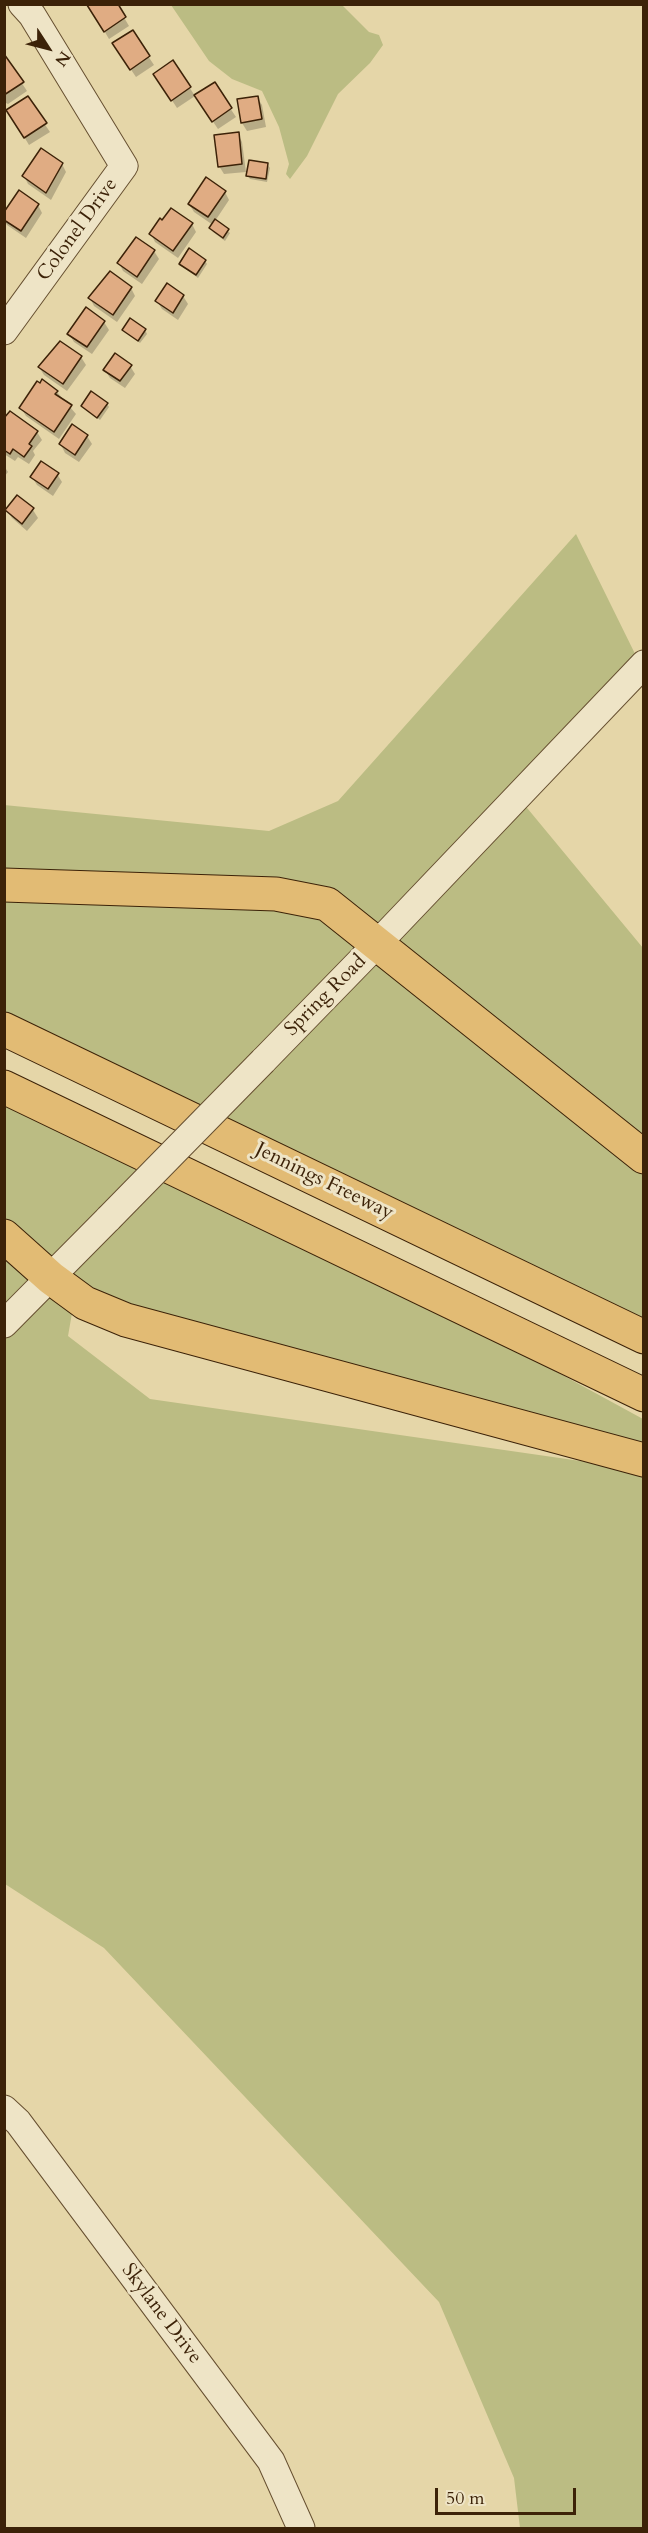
<!DOCTYPE html>
<style>
body{margin:0}
#map{position:relative;width:648px;height:2533px;overflow:hidden;background:#e5d6a8;font-family:Cardo,serif}
canvas{display:block}
.frame{position:absolute;inset:0;border:6px solid #3c2208;pointer-events:none}
.north{position:absolute;left:18px;top:18px;width:60px;height:60px;-webkit-text-stroke:4px #eee4c6;paint-order:stroke;rotate:126deg;font-size:16px;font-weight:700;line-height:24px;text-align:center;color:#3c2208}
.north::after{content:'';display:block;margin:auto;width:21px;height:27px;background:#3c2208;clip-path:polygon(50% 0,100% 100%,50% 72%,0 100%)}
.scale{position:absolute;left:435px;top:2488px;width:141px;height:27px;box-sizing:border-box;border:3px solid #3c2208;border-top:0;padding-left:8px;font-size:18px;line-height:21px;white-space:nowrap;color:#3c2208;-webkit-text-stroke:4px #eee4c6;paint-order:stroke}
</style>
<div id="map">
<canvas width="648" height="2533"></canvas>
<div class="frame"></div>
<div class="north">N</div>
<div class="scale">50 m</div>
</div>
<script>
const ctx = document.querySelector('canvas').getContext('2d');
ctx.lineJoin = 'round';
function paint(path, color) {
  ctx.fillStyle = color;
  ctx.fill(path, 'evenodd');
}
function toPath(rows) {
  const path = new Path2D();
  for (const r of rows) {
    path.moveTo(r[0], r[1]);
    for (let i = 2; i < r.length; i += 2) path.lineTo(r[i], r[i + 1]);
  }
  return path;
}
function trace(path, color, width, dash) {
  ctx.strokeStyle = color;
  ctx.lineWidth = width;
  ctx.lineCap = dash ? 'butt' : 'round';
  ctx.setLineDash(dash || []);
  ctx.stroke(path);
}
function write(font, color, halo, rows, align = 'center') {
  ctx.font = font + ' Cardo,serif';
  ctx.lineWidth = 6;
  ctx.setLineDash([]);
  ctx.textBaseline = 'middle';
  ctx.strokeStyle = halo;
  ctx.fillStyle = color;
  for (const [text, x, y, turn = 0] of rows) {
    ctx.save();
    ctx.translate(x, y);
    ctx.rotate((+turn || 0) * Math.PI / 180);
    ctx.textAlign = isNaN(turn) ? turn : align;
    if (halo) ctx.strokeText(text, 0, 0);
    ctx.fillText(text, 0, 0);
    ctx.restore();
  }
}
const green = toPath([
 [171,5,342,5,369,32,379,35,383,45,370,63,338,94,307,156,290,179,286,174,289,164,279,127,262,91,232,79,209,61],
 [576,534,641,666,518,797,643,948,643,1337,5,1029,4,805,269,831,338,801],
 [4,1087,243,1201,643,1419,643,1449,75,1296,68,1336,150,1399,643,1470,643,2528,520,2528,514,2478,439,2302,104,1948,5,1884]
]);
const shadow = toPath([
 [116,4,129,26,109,39,89,5],
 [132,32,154,65,136,77,119,52],
 [4,56,27,91,8,104,4,102],
 [173,62,195,96,177,108,160,82],
 [214,84,236,117,218,129,201,104],
 [257,97,262,105,266,127,247,131,242,123],
 [27,98,50,132,29,145,8,110],
 [238,134,242,142,246,172,224,174,219,166],
 [62,164,66,172,51,200,28,184,24,176],
 [267,164,270,168,267,182,250,179,248,176],
 [225,192,229,200,215,221,230,233,225,241,213,232,211,228,213,225,194,212,189,204],
 [38,205,42,213,26,238,7,225,4,220,4,215],
 [192,224,196,232,178,258,155,242,151,234],
 [136,239,154,251,159,259,142,284,123,271,119,263],
 [205,261,207,264,198,278,180,264],
 [167,285,183,296,188,304,178,320,162,309,157,301],
 [131,288,135,296,117,322,94,306,90,298],
 [104,322,109,330,92,354,74,342,69,334],
 [124,330,145,330,147,334,140,343],
 [49,353,81,357,86,365,67,391,44,375,39,367],
 [130,366,135,374,125,388,110,378,105,370],
 [57,392,76,414,59,439,26,416,21,408],
 [107,404,109,407,100,420,83,406],
 [4,421,37,432,42,440,33,451,35,455,29,464,18,457,15,461,4,454],
 [87,436,92,444,79,462,65,453,61,445],
 [4,466,8,472,4,477],
 [57,474,62,482,53,496,37,485,32,477],
 [17,497,33,510,38,518,27,531,12,518,7,510]
]);
const building = toPath([
 [118,4,126,17,104,32,87,5,118,4],
 [133,30,150,56,130,70,112,43,133,30],
 [4,54,24,82,4,95,4,54],
 [173,60,191,87,171,101,153,74,173,60],
 [215,82,232,108,212,122,194,95,215,82],
 [28,96,47,123,24,138,6,110,28,96],
 [258,96,262,119,241,123,237,99,258,96],
 [239,132,242,164,218,167,214,135,239,132],
 [41,148,63,163,46,193,22,176,41,148],
 [249,160,268,163,266,179,246,176,249,160],
 [206,177,226,191,208,217,188,204,206,177],
 [19,190,39,204,21,231,4,220,4,212,19,190],
 [171,208,193,223,173,251,149,234,160,218,162,220,171,208],
 [215,219,229,229,223,238,209,228,215,219],
 [136,237,155,250,137,277,117,263,136,237],
 [189,248,206,260,196,275,179,264,189,248],
 [110,271,132,287,113,315,88,298,110,271],
 [167,283,184,295,173,313,155,301,167,283],
 [86,307,105,321,87,347,67,334,86,307],
 [130,318,146,329,138,341,122,330,130,318],
 [60,341,82,356,63,384,38,367,60,341],
 [115,353,132,365,120,381,103,370,115,353],
 [42,379,58,391,55,394,72,405,54,432,19,408,37,381,40,383,42,379],
 [91,391,108,403,97,418,81,406,91,391],
 [10,411,38,431,29,444,32,446,24,457,13,449,10,454,4,450,4,418,10,411],
 [72,424,88,435,75,455,59,444,72,424],
 [41,461,59,473,48,489,30,477,41,461],
 [17,495,34,508,22,524,5,510,17,495]
]);
const minor = toPath([
 [4,331,124,166,32,15,22,4],
 [263,1061,377,944,644,664],
 [4,1324,109,1218],
 [4,2109,18,2122,271,2461,301,2528]
]);
const highway = toPath([
 [4,885,276,894,327,904,644,1157],
 [4,1029,644,1337],
 [4,1087,644,1395],
 [4,1236,51,1278,85,1303,126,1320,644,1460]
]);
const minorBridge = toPath([
 [109,1218,263,1061]
]);
const streetNames = [
 ["Colonel Drive",78,230,-54],
 ["Spring Road",326,996,-45],
 ["Jennings Freeway",324,1182,26],
 ["Skylane Drive",161,2314,53]
];
paint(green, '#bbbc83');
paint(shadow, '#0003');
paint(building, '#e0ac83');
trace(building, '#3c2208', 1.5);
trace(minor, '#664f30', 29);
trace(highway, '#3c2208', 35);
trace(minor, '#eee4c6', 27);
trace(highway, '#e2bb74', 33);
trace(minorBridge, '#664f30', 29, []);
trace(minorBridge, '#eee4c6', 27);
write('20px', '#3c2208', '#eee4c6', streetNames);
</script>
